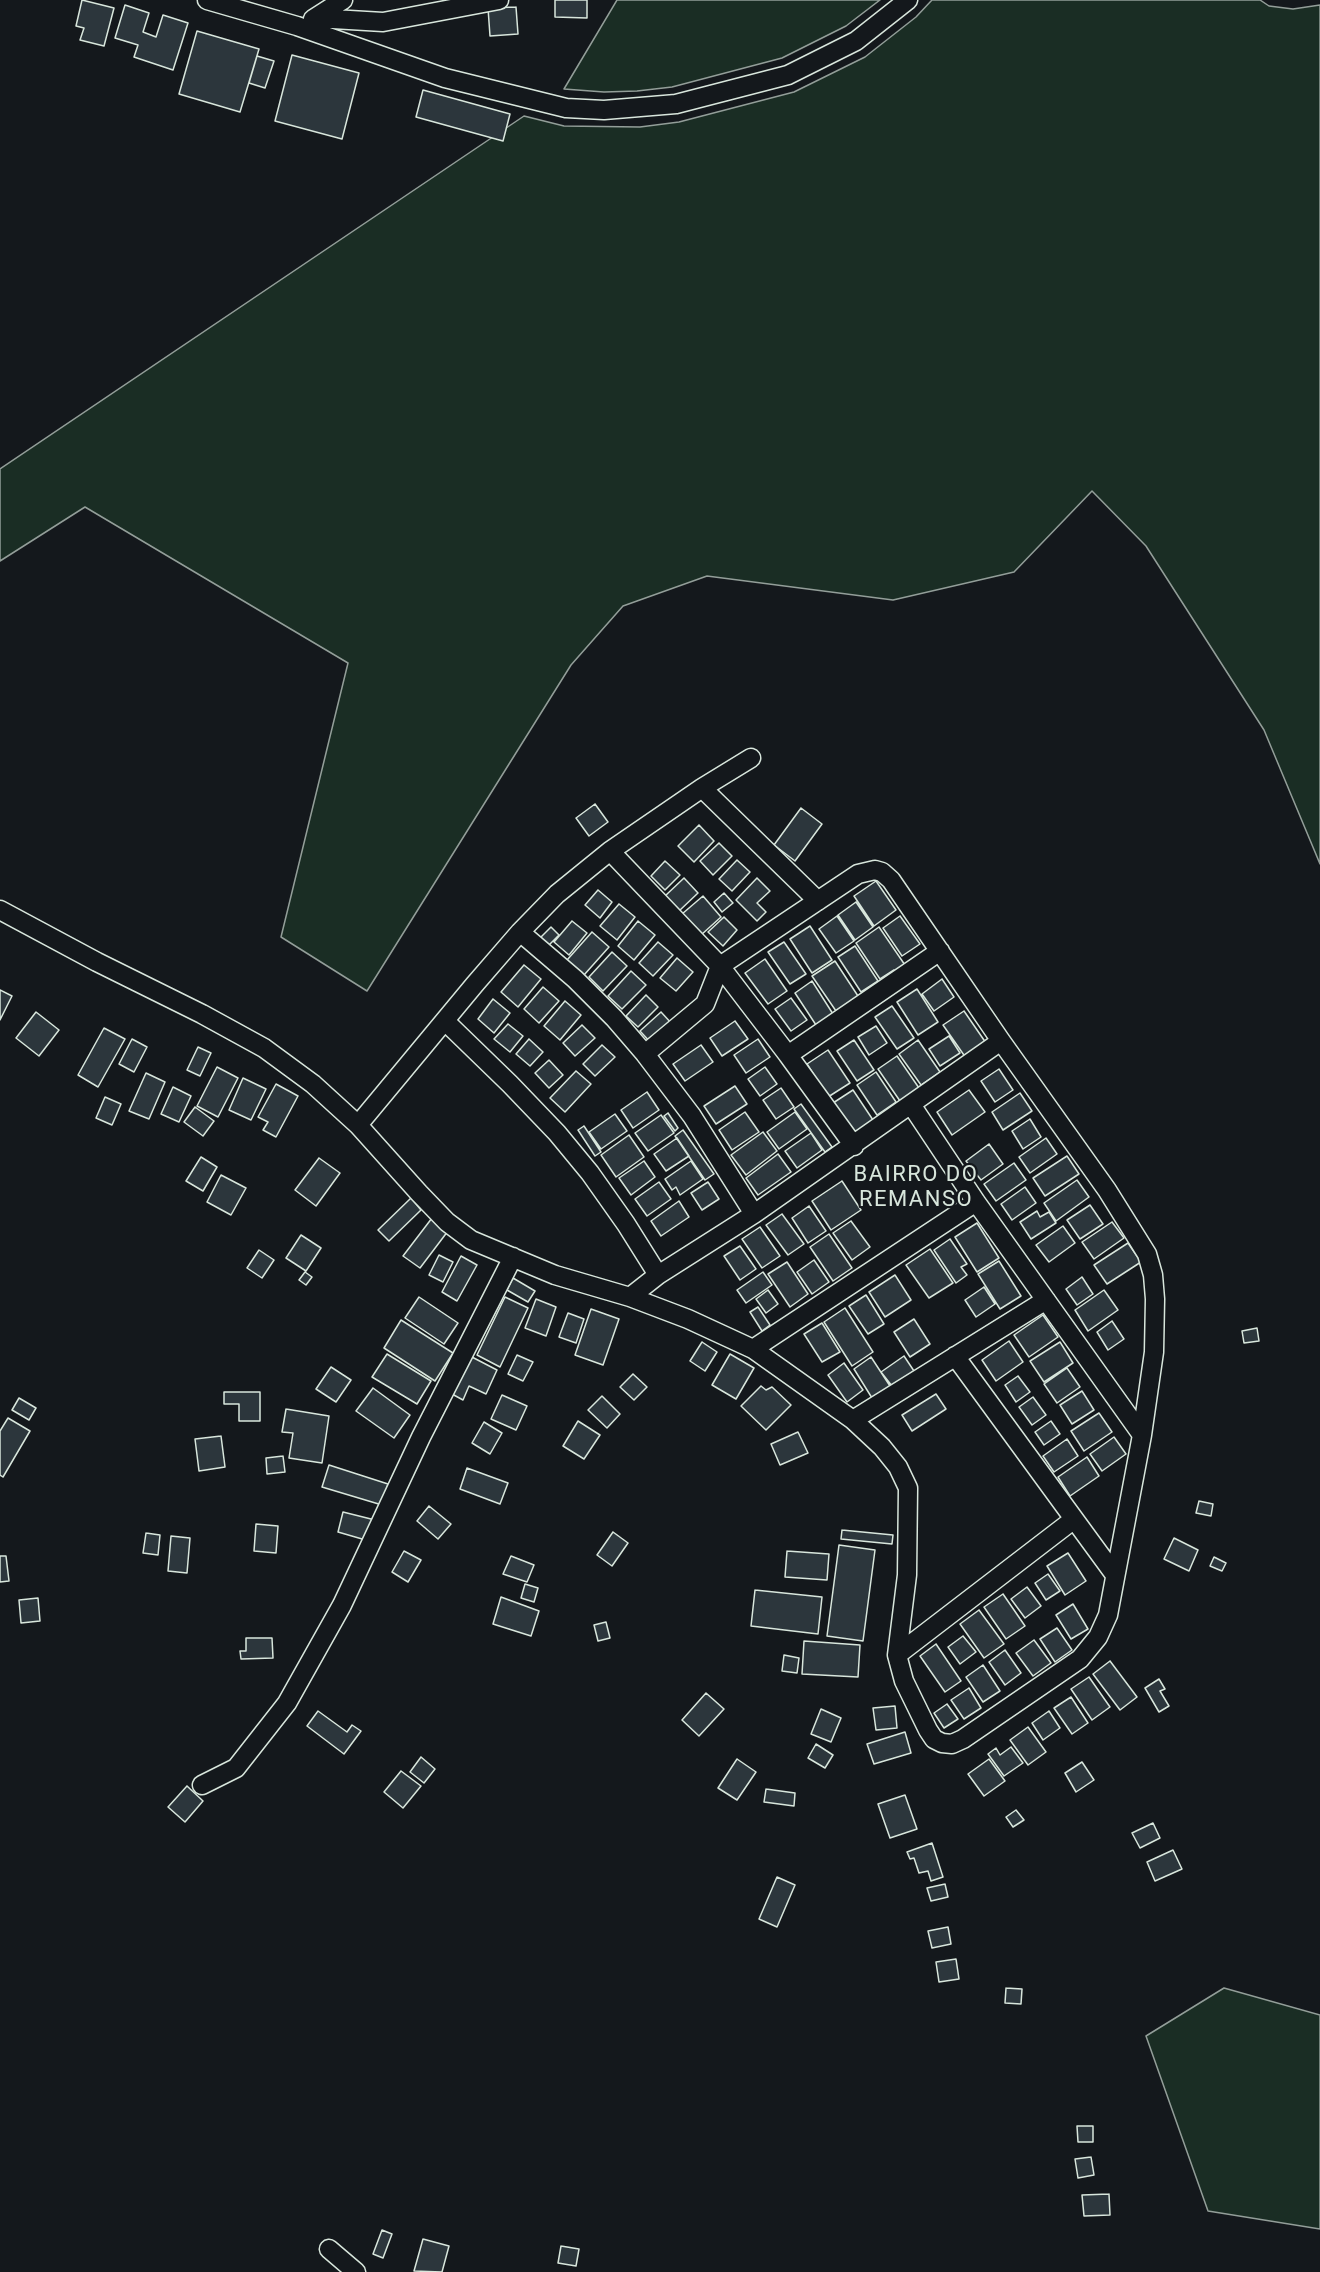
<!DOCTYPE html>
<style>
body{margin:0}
canvas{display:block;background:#14181c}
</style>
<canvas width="1320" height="2272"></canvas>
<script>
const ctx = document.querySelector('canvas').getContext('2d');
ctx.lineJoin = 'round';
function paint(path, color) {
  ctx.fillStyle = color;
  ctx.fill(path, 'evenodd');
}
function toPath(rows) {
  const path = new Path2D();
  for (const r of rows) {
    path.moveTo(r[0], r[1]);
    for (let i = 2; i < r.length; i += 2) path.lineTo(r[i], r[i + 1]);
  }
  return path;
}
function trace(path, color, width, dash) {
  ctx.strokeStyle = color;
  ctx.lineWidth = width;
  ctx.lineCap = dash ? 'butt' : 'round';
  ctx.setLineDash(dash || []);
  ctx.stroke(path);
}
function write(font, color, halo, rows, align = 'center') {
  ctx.font = font + ' Roboto,sans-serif';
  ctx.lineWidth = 4.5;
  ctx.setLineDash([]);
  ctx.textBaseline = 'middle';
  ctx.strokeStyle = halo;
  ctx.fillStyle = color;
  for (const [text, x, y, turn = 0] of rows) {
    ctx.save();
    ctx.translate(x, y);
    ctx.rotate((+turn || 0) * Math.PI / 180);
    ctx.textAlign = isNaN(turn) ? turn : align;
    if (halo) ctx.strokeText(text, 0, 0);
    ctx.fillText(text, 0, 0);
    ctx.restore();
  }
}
const green = toPath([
 [617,0,880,0,846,26,782,58,672,87,637,91,604,92,564,89,617,0],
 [932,0,1260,0,1269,6,1293,9,1320,5,1320,864,1264,730,1146,546,1092,491,1014,572,893,600,707,576,623,606,571,665,367,991,281,937,348,663,85,507,0,561,0,469,524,116,564,126,640,127,679,122,794,92,865,57,916,17,932,0],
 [1224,1988,1320,2015,1320,2229,1208,2211,1146,2036,1224,1988]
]);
const building = toPath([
 [82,0,114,8,104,46,80,40,84,28,76,26,82,0],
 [555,0,587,0,587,18,555,17,555,0],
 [125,5,149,13,143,32,156,37,163,15,188,23,173,70,134,57,138,45,115,38,125,5],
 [516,7,518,34,490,36,488,8,516,7],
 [197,31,259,49,240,112,179,94,197,31],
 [292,55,359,73,342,139,275,121,292,55],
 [257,56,274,61,265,88,249,83,257,56],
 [423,90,510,114,503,141,416,117,423,90],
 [595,804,608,822,589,836,576,818,595,804],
 [801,808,822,824,795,861,774,845,801,808],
 [699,825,714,841,694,862,678,846,699,825],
 [719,843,732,856,713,875,700,861,719,843],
 [737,860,750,872,732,891,719,879,737,860],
 [665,861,680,875,665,890,651,876,665,861],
 [684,878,698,893,679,911,665,896,684,878],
 [757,878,770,891,757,903,766,912,757,921,736,900,757,878],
 [876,881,896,910,874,926,854,896,876,881],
 [598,890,612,902,600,918,585,905,598,890],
 [724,893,733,903,722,912,714,902,724,893],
 [703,896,721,917,701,935,682,914,703,896],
 [856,902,873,927,855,940,838,915,856,902],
 [619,904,635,917,617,940,600,926,619,904],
 [837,916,854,941,836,953,819,929,837,916],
 [900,916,920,944,902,956,883,928,900,916],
 [724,917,737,930,723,946,708,932,724,917],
 [572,921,587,933,569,955,554,942,572,921],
 [638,921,655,935,634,960,618,946,638,921],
 [810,926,832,960,812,973,790,939,810,926],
 [551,927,559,935,548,946,540,938,551,927],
 [879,927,907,968,897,975,894,970,880,979,856,943,879,927],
 [592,932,609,947,584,975,567,960,592,932],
 [658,942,673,955,653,976,639,963,658,942],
 [784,942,806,974,790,984,768,952,784,942],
 [855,946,878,981,861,992,838,957,855,946],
 [612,952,627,966,603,991,589,977,612,952],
 [677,958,693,972,676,991,660,978,677,958],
 [765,959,787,991,768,1004,745,973,765,959],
 [835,961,858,996,836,1011,812,976,835,961],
 [524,965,541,979,518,1007,501,992,524,965],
 [631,971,646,985,622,1009,608,996,631,971],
 [942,979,954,997,934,1011,922,994,942,979],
 [812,981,833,1014,816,1025,795,993,812,981],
 [543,987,559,1001,539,1023,524,1009,543,987],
 [917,989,938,1022,918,1035,897,1002,917,989],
 [0,990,12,996,0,1020,0,990],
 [646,995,658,1007,638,1027,626,1016,646,995],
 [791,998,807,1020,791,1031,775,1009,791,998],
 [493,999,510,1013,494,1033,478,1019,493,999],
 [565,1001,581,1015,560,1040,544,1026,565,1001],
 [892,1006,914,1038,897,1049,875,1017,892,1006],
 [964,1011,986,1043,966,1058,943,1025,964,1011],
 [36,1012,59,1030,39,1056,16,1038,36,1012],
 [661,1012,673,1025,652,1044,640,1031,661,1012],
 [735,1021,748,1039,722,1056,710,1038,735,1021],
 [508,1024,523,1036,510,1052,494,1039,508,1024],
 [582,1025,595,1038,575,1056,563,1043,582,1025],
 [876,1026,887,1043,869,1055,858,1037,876,1026],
 [104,1028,125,1039,98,1087,78,1075,104,1028],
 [949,1036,960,1053,940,1066,929,1049,949,1036],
 [132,1039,147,1047,134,1072,119,1064,132,1039],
 [529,1039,543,1052,530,1066,516,1054,529,1039],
 [758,1039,770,1057,746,1073,734,1055,758,1039],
 [854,1040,874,1070,857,1081,837,1051,854,1040],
 [918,1040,940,1072,921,1085,899,1054,918,1040],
 [602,1045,615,1057,595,1076,583,1064,602,1045],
 [701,1045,713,1062,685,1081,673,1064,701,1045],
 [198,1047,211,1053,200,1076,187,1070,198,1047],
 [828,1050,850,1083,828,1097,807,1064,828,1050],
 [897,1056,919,1088,900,1101,878,1069,897,1056],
 [549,1060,563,1075,549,1088,535,1073,549,1060],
 [217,1067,238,1078,218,1117,197,1106,217,1067],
 [765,1067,777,1084,760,1096,748,1079,765,1067],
 [999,1069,1013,1090,995,1102,981,1081,999,1069],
 [576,1071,591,1084,565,1112,550,1098,576,1071],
 [876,1072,896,1102,877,1115,857,1085,876,1072],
 [146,1073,165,1082,149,1119,129,1111,146,1073],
 [243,1078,266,1089,251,1120,229,1110,243,1078],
 [276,1084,298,1096,276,1137,263,1130,268,1122,258,1117,276,1084],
 [735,1086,747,1104,716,1124,704,1106,735,1086],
 [173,1087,191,1096,179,1122,161,1114,173,1087],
 [781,1088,794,1107,776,1119,763,1100,781,1088],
 [853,1090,873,1120,854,1133,833,1103,853,1090],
 [969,1090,985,1112,952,1135,937,1112,969,1090],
 [647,1092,659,1110,633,1128,621,1110,647,1092],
 [1020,1093,1032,1111,1003,1130,992,1112,1020,1093],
 [105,1097,121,1104,112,1125,96,1118,105,1097],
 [801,1104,832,1147,825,1152,794,1109,801,1104],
 [195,1107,214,1121,203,1136,184,1122,195,1107],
 [745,1112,759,1132,732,1150,719,1130,745,1112],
 [795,1112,807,1129,779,1149,767,1132,795,1112],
 [668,1113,678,1128,675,1131,664,1116,668,1113],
 [615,1114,627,1131,601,1149,589,1132,615,1114],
 [661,1115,674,1133,648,1151,635,1133,661,1115],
 [1030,1119,1041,1137,1023,1149,1012,1131,1030,1119],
 [584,1126,601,1152,595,1156,578,1130,584,1126],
 [683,1130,714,1174,705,1180,675,1136,683,1130],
 [763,1132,777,1151,746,1175,731,1155,763,1132],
 [811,1133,822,1150,797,1168,785,1151,811,1133],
 [629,1135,644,1157,616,1177,601,1155,629,1135],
 [677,1138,689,1156,666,1171,654,1154,677,1138],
 [1046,1138,1057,1154,1030,1173,1019,1157,1046,1138],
 [989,1144,1003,1164,981,1180,966,1161,989,1144],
 [778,1154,791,1172,758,1195,746,1178,778,1154],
 [1067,1156,1079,1174,1045,1196,1033,1178,1067,1156],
 [201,1157,217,1167,203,1191,186,1181,201,1157],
 [319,1158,340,1173,316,1206,295,1190,319,1158],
 [644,1161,655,1177,631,1195,619,1178,644,1161],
 [691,1161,703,1179,680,1195,676,1187,672,1190,665,1179,691,1161],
 [1014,1163,1026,1180,996,1201,984,1184,1014,1163],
 [221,1175,246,1188,231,1215,207,1202,221,1175],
 [1077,1180,1089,1197,1056,1221,1044,1203,1077,1180],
 [842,1181,861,1210,831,1230,812,1201,842,1181],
 [659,1182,671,1199,647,1216,635,1199,659,1182],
 [708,1182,719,1199,702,1210,691,1193,708,1182],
 [1025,1187,1036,1203,1012,1220,1001,1204,1025,1187],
 [411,1198,421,1210,389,1241,378,1230,411,1198],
 [679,1201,689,1217,661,1236,651,1221,679,1201],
 [1090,1205,1103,1224,1080,1239,1067,1220,1090,1205],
 [809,1206,826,1231,808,1243,792,1218,809,1206],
 [1037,1211,1040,1217,1049,1212,1056,1223,1031,1239,1020,1222,1037,1211],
 [782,1214,804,1244,788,1255,766,1225,782,1214],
 [432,1218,448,1231,420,1268,403,1256,432,1218],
 [851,1221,870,1247,852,1260,833,1233,851,1221],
 [1112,1222,1124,1238,1094,1259,1082,1242,1112,1222],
 [977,1223,999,1258,977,1272,955,1237,977,1223],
 [1063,1226,1075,1243,1049,1262,1036,1245,1063,1226],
 [760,1227,780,1256,762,1268,742,1239,760,1227],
 [829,1234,852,1268,833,1281,810,1247,829,1234],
 [301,1235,321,1248,306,1271,286,1258,301,1235],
 [950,1239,967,1264,961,1267,967,1275,956,1283,934,1250,950,1239],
 [1128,1243,1141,1262,1107,1284,1094,1265,1128,1243],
 [740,1246,756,1269,740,1280,724,1256,740,1246],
 [930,1249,953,1283,929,1298,906,1265,930,1249],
 [259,1250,274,1260,262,1278,247,1268,259,1250],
 [439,1255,453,1262,443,1282,429,1275,439,1255],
 [461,1256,477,1265,457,1301,442,1292,461,1256],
 [814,1260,829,1282,812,1294,797,1272,814,1260],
 [999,1261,1021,1296,1000,1309,978,1274,999,1261],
 [787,1262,808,1294,790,1307,768,1274,787,1262],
 [305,1272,312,1277,306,1285,299,1280,305,1272],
 [763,1272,772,1285,746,1303,737,1290,763,1272],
 [895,1275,911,1300,885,1317,869,1292,895,1275],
 [1082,1277,1093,1294,1077,1305,1066,1289,1082,1277],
 [513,1278,535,1291,528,1302,507,1290,513,1278],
 [984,1287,995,1304,976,1317,965,1300,984,1287],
 [768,1290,778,1304,766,1313,756,1299,768,1290],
 [1104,1290,1118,1310,1088,1331,1075,1310,1104,1290],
 [866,1295,884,1324,868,1334,849,1306,866,1295],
 [419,1297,458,1323,444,1344,405,1318,419,1297],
 [505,1297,528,1308,500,1367,477,1355,505,1297],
 [536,1299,556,1307,546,1336,525,1328,536,1299],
 [758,1307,770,1325,762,1331,750,1312,758,1307],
 [845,1308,873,1352,852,1366,824,1322,845,1308],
 [591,1309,619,1319,603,1365,575,1355,591,1309],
 [568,1313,584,1319,576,1343,559,1337,568,1313],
 [1043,1315,1058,1337,1029,1357,1014,1335,1043,1315],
 [914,1319,930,1344,910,1357,894,1332,914,1319],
 [401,1320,453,1353,435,1381,384,1348,401,1320],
 [1112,1321,1124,1339,1108,1350,1097,1332,1112,1321],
 [822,1323,840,1352,822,1362,804,1334,822,1323],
 [1257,1328,1259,1341,1244,1343,1242,1331,1257,1328],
 [1009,1341,1023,1362,996,1381,982,1360,1009,1341],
 [702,1342,717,1352,705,1371,690,1361,702,1342],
 [1060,1342,1073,1363,1044,1382,1030,1361,1060,1342],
 [387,1354,431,1381,417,1404,372,1377,387,1354],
 [730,1354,754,1368,736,1399,712,1385,730,1354],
 [517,1355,533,1362,523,1381,508,1374,517,1355],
 [470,1356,497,1370,486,1394,469,1386,463,1400,452,1394,470,1356],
 [904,1356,914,1371,892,1386,881,1372,904,1356],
 [871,1357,890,1386,872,1398,854,1369,871,1357],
 [844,1363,863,1390,847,1402,828,1375,844,1363],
 [331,1367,351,1380,336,1402,316,1389,331,1367],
 [1067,1368,1080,1387,1057,1403,1044,1384,1067,1368],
 [633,1374,647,1387,634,1400,620,1387,633,1374],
 [1018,1376,1030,1392,1016,1402,1005,1385,1018,1376],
 [761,1386,766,1390,772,1387,791,1405,766,1430,741,1406,761,1386],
 [373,1388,410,1415,394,1438,356,1411,373,1388],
 [1082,1391,1094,1410,1072,1424,1060,1405,1082,1391],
 [224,1392,260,1392,260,1421,239,1421,239,1404,224,1404,224,1392],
 [936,1394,946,1409,912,1431,902,1415,936,1394],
 [502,1395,527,1406,516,1430,491,1419,502,1395],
 [602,1396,620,1414,607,1428,588,1410,602,1396],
 [1033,1397,1046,1415,1032,1425,1019,1407,1033,1397],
 [19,1398,36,1408,29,1420,12,1410,19,1398],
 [286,1409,329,1416,322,1463,289,1458,293,1433,282,1432,286,1409],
 [1099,1413,1112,1432,1084,1451,1071,1431,1099,1413],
 [8,1418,30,1431,3,1477,0,1475,0,1431,8,1418],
 [578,1421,600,1435,584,1459,563,1446,578,1421],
 [1051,1421,1060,1434,1044,1445,1035,1432,1051,1421],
 [484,1422,502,1433,490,1454,472,1443,484,1422],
 [798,1432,808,1453,780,1465,771,1444,798,1432],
 [221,1436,225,1467,199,1471,195,1439,221,1436],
 [1114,1437,1126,1454,1102,1471,1090,1454,1114,1437],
 [1067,1439,1078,1456,1054,1472,1043,1456,1067,1439],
 [283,1456,285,1472,267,1474,266,1458,283,1456],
 [1087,1457,1099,1476,1070,1496,1058,1477,1087,1457],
 [329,1465,388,1484,382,1505,322,1487,329,1465],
 [467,1468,508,1483,500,1504,460,1489,467,1468],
 [1199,1501,1213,1504,1211,1516,1196,1513,1199,1501],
 [429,1506,451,1524,438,1539,417,1521,429,1506],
 [343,1512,375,1520,369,1541,338,1532,343,1512],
 [256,1524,278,1526,276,1553,254,1551,256,1524],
 [842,1530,893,1535,892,1544,841,1539,842,1530],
 [613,1532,628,1543,612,1566,597,1555,613,1532],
 [146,1533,160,1535,158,1555,143,1553,146,1533],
 [171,1536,190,1538,187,1573,168,1571,171,1536],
 [1174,1538,1198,1550,1189,1571,1164,1559,1174,1538],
 [839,1545,875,1550,863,1641,827,1636,839,1545],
 [404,1551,421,1560,408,1582,392,1572,404,1551],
 [787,1551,829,1554,827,1580,785,1577,787,1551],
 [1068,1553,1086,1581,1065,1595,1047,1566,1068,1553],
 [0,1556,6,1556,9,1581,0,1582,0,1556],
 [511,1556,534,1565,527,1582,503,1574,511,1556],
 [1214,1557,1226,1563,1222,1571,1210,1566,1214,1557],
 [1048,1574,1060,1591,1046,1600,1035,1583,1048,1574],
 [525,1584,538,1588,534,1602,521,1598,525,1584],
 [1027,1587,1041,1606,1025,1618,1011,1599,1027,1587],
 [755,1590,822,1597,818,1634,751,1626,755,1590],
 [1003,1594,1025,1626,1006,1639,984,1607,1003,1594],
 [501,1597,539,1611,531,1636,493,1624,501,1597],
 [38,1598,40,1621,21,1623,19,1600,38,1598],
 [1073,1604,1088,1629,1071,1639,1056,1615,1073,1604],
 [979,1610,1004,1644,984,1658,960,1624,979,1610],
 [606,1622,610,1638,598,1641,594,1625,606,1622],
 [1057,1628,1072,1650,1055,1662,1040,1639,1057,1628],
 [963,1636,976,1652,960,1664,948,1647,963,1636],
 [246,1638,272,1638,273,1658,241,1659,240,1651,246,1651,246,1638],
 [1034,1640,1051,1663,1033,1676,1016,1653,1034,1640],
 [804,1641,860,1645,858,1677,802,1674,804,1641],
 [936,1644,961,1681,945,1692,920,1656,936,1644],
 [1005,1650,1021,1673,1005,1685,989,1662,1005,1650],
 [784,1655,799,1658,797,1673,782,1671,784,1655],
 [1110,1661,1137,1697,1120,1710,1093,1674,1110,1661],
 [983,1665,1000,1691,983,1702,966,1677,983,1665],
 [1089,1677,1110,1707,1092,1720,1071,1689,1089,1677],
 [1159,1679,1165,1689,1160,1691,1169,1706,1159,1712,1145,1688,1159,1679],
 [969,1688,981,1708,964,1719,951,1700,969,1688],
 [706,1693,724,1709,699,1736,682,1720,706,1693],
 [1071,1697,1088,1723,1072,1734,1054,1708,1071,1697],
 [947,1704,958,1719,944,1728,934,1713,947,1704],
 [895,1706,897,1728,876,1730,873,1708,895,1706],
 [821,1709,841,1718,831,1742,811,1734,821,1709],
 [318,1711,347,1732,352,1725,361,1731,344,1754,307,1726,318,1711],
 [1049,1711,1060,1728,1043,1740,1032,1723,1049,1711],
 [1028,1727,1046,1752,1028,1765,1010,1740,1028,1727],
 [905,1732,911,1753,874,1764,867,1744,905,1732],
 [816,1744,833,1755,825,1768,808,1758,816,1744],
 [1011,1747,1023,1763,1004,1776,988,1754,996,1748,1000,1755,1011,1747],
 [421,1757,435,1769,424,1783,410,1772,421,1757],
 [737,1759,756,1772,737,1800,718,1788,737,1759],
 [989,1759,1005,1781,984,1796,968,1774,989,1759],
 [1082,1762,1094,1780,1076,1792,1065,1773,1082,1762],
 [401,1771,421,1786,403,1808,384,1792,401,1771],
 [187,1786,203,1801,185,1822,168,1807,187,1786],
 [766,1789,795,1793,794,1806,764,1802,766,1789],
 [905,1795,917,1829,890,1838,878,1804,905,1795],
 [1016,1810,1024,1820,1013,1827,1006,1817,1016,1810],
 [1153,1823,1160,1838,1140,1848,1132,1833,1153,1823],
 [932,1843,943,1877,931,1881,928,1871,919,1873,914,1858,910,1859,907,1852,932,1843],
 [1173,1850,1182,1869,1155,1881,1147,1862,1173,1850],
 [777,1877,795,1885,777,1927,759,1919,777,1877],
 [945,1884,948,1897,931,1901,927,1888,945,1884],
 [948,1927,951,1944,932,1948,928,1931,948,1927],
 [956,1959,959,1979,939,1982,936,1962,956,1959],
 [1006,1988,1022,1989,1021,2004,1005,2003,1006,1988],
 [1077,2126,1093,2126,1093,2142,1078,2142,1077,2126],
 [1091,2157,1094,2175,1078,2178,1075,2159,1091,2157],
 [1109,2194,1110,2215,1084,2216,1082,2195,1109,2194],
 [382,2230,392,2234,383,2258,373,2254,382,2230],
 [423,2239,449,2246,442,2272,414,2271,423,2239],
 [561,2246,579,2249,576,2266,558,2263,561,2246]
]);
const street = toPath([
 [207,0,297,26,445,78,566,108,604,110,676,104,788,75,856,41,908,0],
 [316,18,383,22,499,0],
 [313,19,343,0],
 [702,788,818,901],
 [610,851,720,966,788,1055,854,1146],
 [0,910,97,962,202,1014,264,1048,313,1084,358,1125,419,1193,447,1222,471,1240,555,1275,630,1297,688,1319,753,1349,853,1420,882,1447,898,1467,908,1488,907,1575,897,1655,904,1681,928,1730,934,1739,942,1743,952,1744,963,1739,1080,1659,1098,1637,1108,1615,1142,1435,1154,1352,1155,1299,1153,1275,1147,1254,1107,1190,1001,1041,891,880,882,872,875,870,858,874,720,966,705,1004,645,1054],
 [520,932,575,979,614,1018,645,1054,692,1116,754,1214],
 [445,1021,510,1084,557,1133,590,1173,626,1224,658,1275],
 [788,1055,940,951],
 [912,1106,976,1202,1142,1435],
 [358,1125,475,984,520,932,557,894,610,851,702,788,751,758],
 [630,1297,658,1275,754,1214,1001,1041],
 [753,1349,976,1202],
 [955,1356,1115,1575],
 [853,1420,1046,1300],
 [897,1655,1073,1520],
 [202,1785,236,1768,287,1703,342,1605,421,1437,513,1257],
 [329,2249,356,2272]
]);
const neighbourhoodNames = [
 ["BAIRRO DO",916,1175],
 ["REMANSO",916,1200]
];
paint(green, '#1a2d24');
trace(green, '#939e99', 1.5);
paint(building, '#2c363c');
trace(building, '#d8e6dc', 1.5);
trace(street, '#d8e6dc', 21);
trace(street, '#14181c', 18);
ctx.letterSpacing = '1.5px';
write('22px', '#d8e6dc', '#14181c', neighbourhoodNames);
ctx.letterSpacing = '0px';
</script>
